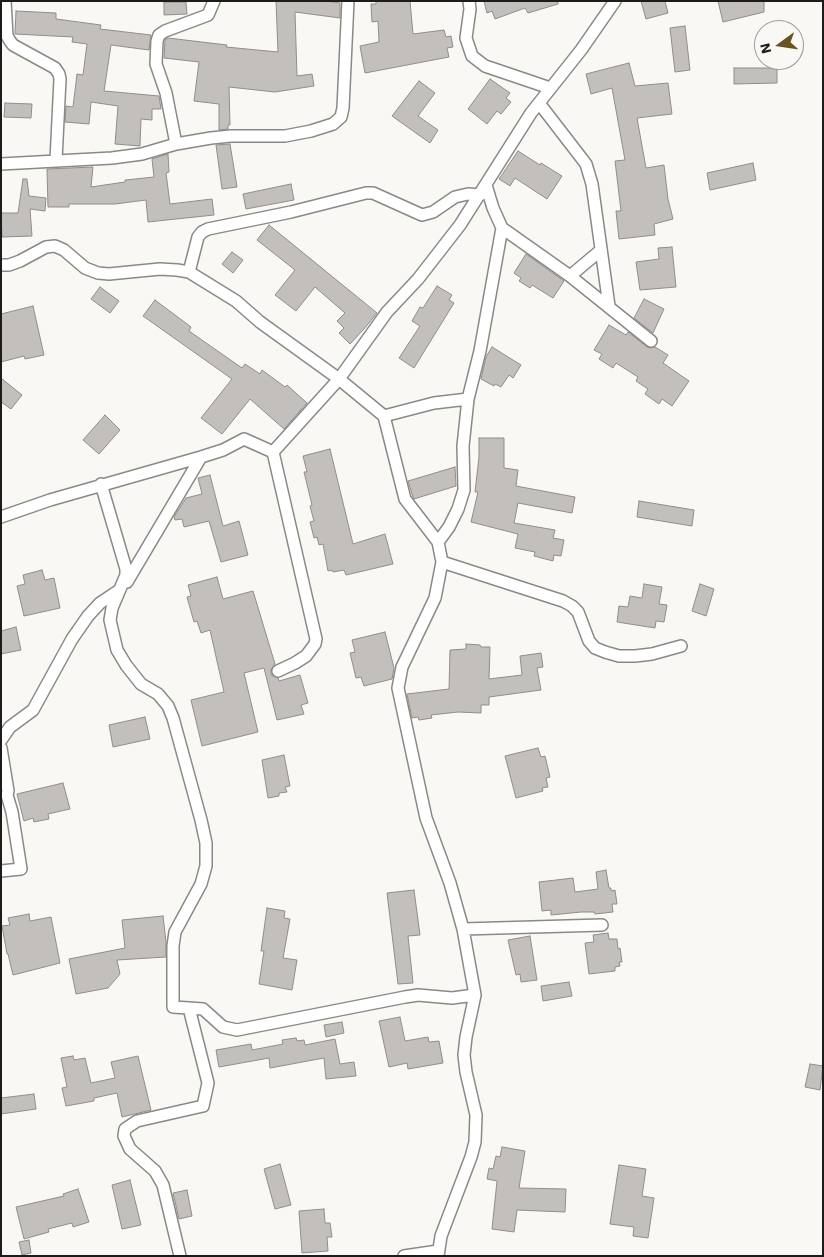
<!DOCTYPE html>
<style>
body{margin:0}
#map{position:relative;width:824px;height:1257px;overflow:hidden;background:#faf8f5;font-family:"Work Sans",sans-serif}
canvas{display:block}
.frame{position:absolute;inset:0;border:2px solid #1d1c1b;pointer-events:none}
.north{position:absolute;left:754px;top:20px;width:50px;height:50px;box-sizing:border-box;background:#faf8f5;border:1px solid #a2a09e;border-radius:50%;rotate:256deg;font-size:14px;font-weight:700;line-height:20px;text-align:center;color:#1d1c1b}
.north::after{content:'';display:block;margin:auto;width:18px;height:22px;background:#695323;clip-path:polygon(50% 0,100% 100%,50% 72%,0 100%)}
</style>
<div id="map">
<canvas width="824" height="1257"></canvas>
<div class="frame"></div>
<div class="north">N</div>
</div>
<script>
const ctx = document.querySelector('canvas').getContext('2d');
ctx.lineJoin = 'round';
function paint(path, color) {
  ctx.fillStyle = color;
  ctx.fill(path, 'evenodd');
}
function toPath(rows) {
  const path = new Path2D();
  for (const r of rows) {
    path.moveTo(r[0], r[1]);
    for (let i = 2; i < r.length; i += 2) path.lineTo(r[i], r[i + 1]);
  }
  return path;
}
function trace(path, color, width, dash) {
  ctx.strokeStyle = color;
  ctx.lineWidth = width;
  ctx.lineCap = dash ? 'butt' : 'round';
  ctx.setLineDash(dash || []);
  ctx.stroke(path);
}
const building = toPath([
 [276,1,327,1,340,3,340,18,295,12,297,76,312,74,314,86,275,92,229,87,230,125,228,125,228,129,219,130,219,104,194,101,199,62,164,58,165,40,168,38,227,45,226,47,278,52,276,1],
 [376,1,410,1,413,34,444,30,446,37,451,36,453,47,447,48,449,57,365,73,360,46,379,42,378,21,372,22,371,4,376,4,376,1],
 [484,1,558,1,558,4,528,13,525,8,495,19,492,11,487,13,484,1],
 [641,1,665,1,668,13,646,19,641,1],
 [718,1,764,1,764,12,723,22,718,1],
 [164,2,186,2,187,14,164,15,164,2],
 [16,11,56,13,56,19,101,25,100,29,151,35,149,50,111,45,104,91,159,96,161,109,152,109,152,120,141,119,140,146,115,144,118,106,91,102,89,124,65,122,66,106,73,107,77,74,83,75,87,44,72,42,73,37,15,34,16,11],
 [685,26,690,70,675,72,670,28,685,26],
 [629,63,635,86,668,83,672,114,637,118,646,168,664,165,668,199,673,219,654,224,655,235,619,239,616,211,621,211,615,161,625,160,612,88,591,94,586,74,629,63],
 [734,68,777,68,777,83,734,84,734,68],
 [490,79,510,93,506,98,511,102,501,114,497,111,487,124,468,109,490,79],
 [419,81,435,93,418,116,438,130,430,143,392,116,419,81],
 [5,103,32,104,31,118,4,117,5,103],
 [230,144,237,187,222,189,216,145,230,144],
 [518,151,540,165,541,163,562,176,547,199,515,178,510,186,499,179,518,151],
 [168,154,169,172,166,173,170,204,212,199,214,215,148,222,146,200,115,204,69,204,69,207,48,207,47,169,93,167,91,187,125,182,125,180,154,177,152,159,168,154],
 [753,163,756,180,710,190,707,173,753,163],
 [23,179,27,179,29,196,46,198,45,211,30,209,32,236,2,237,1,213,18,213,23,179],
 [291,184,294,200,246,209,243,194,291,184],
 [269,225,377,313,364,329,350,344,339,333,344,328,337,321,345,313,315,287,296,311,275,295,295,270,257,240,269,225],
 [672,247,676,287,640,290,636,262,659,259,658,248,672,247],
 [232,252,243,260,233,273,222,264,232,252],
 [526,254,564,281,553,298,532,285,530,288,519,281,521,278,514,273,526,254],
 [437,286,452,295,449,300,454,303,414,368,399,358,420,326,412,321,420,307,423,308,437,286],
 [100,287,119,301,110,313,91,299,100,287],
 [644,299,664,309,653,333,634,318,644,299],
 [155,300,191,327,189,331,242,368,245,364,260,374,262,370,285,387,287,385,307,403,284,429,250,399,222,434,201,418,232,379,143,316,155,300],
 [33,306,44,355,25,359,24,356,1,362,1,314,33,306],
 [609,325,626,335,628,332,647,347,650,348,655,347,668,355,663,363,689,381,672,406,662,399,659,404,645,394,648,389,636,381,638,377,616,363,613,368,599,359,602,354,594,350,609,325],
 [492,347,521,365,513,378,509,375,501,387,495,384,494,386,481,379,486,357,492,347],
 [1,378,22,395,11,409,1,402,1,378],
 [105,415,120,430,99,454,83,440,105,415],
 [479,438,504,438,504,468,518,470,516,486,575,497,572,513,518,503,514,523,555,530,553,538,564,540,561,556,554,555,553,561,534,556,535,552,515,548,518,534,471,522,478,492,475,492,479,457,479,438],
 [330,449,353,544,385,534,393,564,346,575,344,570,333,572,332,570,328,571,323,544,319,545,317,537,314,538,310,522,314,521,310,506,312,505,304,472,307,472,303,456,330,449],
 [455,467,456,486,414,499,413,497,408,481,455,467],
 [210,475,223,526,239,521,248,555,221,562,209,521,184,527,182,519,175,520,174,517,186,498,202,494,198,478,210,475],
 [639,501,694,510,692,526,637,517,639,501],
 [42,570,45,580,54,578,60,608,24,616,17,586,25,584,23,575,42,570],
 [217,577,223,599,253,591,275,664,271,670,271,675,278,678,279,681,300,675,308,703,301,705,304,714,277,720,264,668,244,673,258,732,202,746,191,700,224,692,210,630,201,633,197,621,194,622,187,597,191,596,188,585,217,577],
 [644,584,662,587,659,604,667,605,664,622,656,621,655,628,617,622,619,606,628,607,630,596,642,598,644,584],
 [700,584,714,589,706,616,692,611,700,584],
 [16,627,21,650,1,654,1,631,16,627],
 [385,632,394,668,392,679,364,686,361,677,356,678,350,653,355,652,352,640,385,632],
 [466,644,480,645,481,647,490,647,489,679,522,675,520,656,541,653,543,667,537,668,541,690,489,697,489,705,481,705,481,713,458,712,431,715,432,718,419,720,418,717,412,718,407,694,449,689,450,650,466,649,466,644],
 [145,717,150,739,113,747,109,725,145,717],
 [538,748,541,757,545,756,550,777,546,778,548,787,542,788,543,791,516,798,505,756,538,748],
 [284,755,290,786,285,787,287,792,279,793,279,796,268,798,262,760,284,755],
 [63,783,70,809,48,814,49,819,34,822,33,818,24,821,17,794,63,783],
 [606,870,609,888,611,888,611,891,615,890,617,904,612,904,613,912,595,914,594,912,581,912,551,915,551,910,542,911,539,882,573,878,575,892,598,889,596,872,606,870],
 [414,890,420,935,408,936,413,983,398,984,387,893,414,890],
 [267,908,285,911,284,918,290,919,283,958,297,960,292,990,259,984,264,951,261,951,267,908],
 [29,914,30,921,51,917,60,963,13,975,8,954,7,954,2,926,10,925,8,918,29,914],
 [163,916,166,942,166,957,117,960,120,974,108,988,76,994,69,959,125,948,122,920,163,916],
 [608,933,609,939,617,939,618,949,620,948,622,962,619,962,620,966,615,967,615,971,589,974,585,943,594,942,593,935,608,933],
 [530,936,537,980,521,982,520,974,516,975,508,940,530,936],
 [569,982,572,996,543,1001,541,986,569,982],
 [400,1017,405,1041,428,1037,429,1042,439,1041,443,1063,408,1069,407,1063,389,1067,379,1021,400,1017],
 [342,1022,344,1033,326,1037,324,1025,342,1022],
 [296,1038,297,1041,304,1040,305,1045,335,1039,340,1064,354,1062,356,1076,326,1079,324,1058,270,1068,269,1058,219,1067,216,1050,251,1044,252,1050,283,1044,282,1040,296,1038],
 [73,1056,74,1060,85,1058,91,1083,115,1078,111,1062,138,1056,151,1110,122,1117,117,1093,94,1098,94,1101,66,1106,62,1088,67,1087,61,1058,73,1056],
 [810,1064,823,1066,820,1090,805,1087,810,1064],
 [34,1094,36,1109,1,1114,1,1098,34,1094],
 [502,1147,525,1151,519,1188,566,1189,565,1212,517,1210,514,1232,492,1229,497,1181,487,1179,489,1168,493,1169,496,1156,500,1157,502,1147],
 [280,1164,291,1205,275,1209,264,1169,280,1164],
 [619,1165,646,1169,642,1196,654,1198,648,1238,633,1236,634,1227,610,1224,619,1165],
 [130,1180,141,1225,122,1229,112,1185,130,1180],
 [78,1189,89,1222,73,1227,72,1223,48,1229,49,1232,24,1239,16,1207,64,1196,63,1194,78,1189],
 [187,1190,192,1216,179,1219,173,1193,187,1190],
 [324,1209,325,1223,330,1223,332,1237,327,1237,328,1251,302,1253,299,1211,324,1209],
 [29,1240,31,1253,22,1255,19,1242,29,1240]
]);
const street = toPath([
 [5,1,7,36,10,41,13,45,55,68,59,74,60,79,56,160],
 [469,1,470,9,466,38,472,56,485,66,550,88],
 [539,103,586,164,592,184,609,306],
 [176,144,166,93,156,64,157,41,159,35,165,31,208,15,214,1],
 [1,164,112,158,142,154,176,144,211,138,231,136,285,136,311,131,333,124,341,117,343,108,348,1],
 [486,185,493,208,502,228,570,276,651,341],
 [1,265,9,265,20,261,46,247,55,246,64,250,85,268,98,273,109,274,160,269,177,270,189,272,236,301,260,322,339,379,384,416,405,499,438,542,442,562,435,598,402,667,398,688,426,818,450,883,463,929,475,995,466,1037,464,1055,466,1072,476,1115,475,1142,471,1157,441,1236,438,1256],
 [189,272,198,237,202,232,208,229,291,212,366,193,373,193,422,215,433,212,455,197,468,194,480,195],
 [570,276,601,250],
 [384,416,434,403,468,399],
 [273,452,316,639,315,644,306,656,295,663,278,671],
 [101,484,126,569,126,575,112,608,110,620,117,650,126,665,141,684,158,694,168,706,173,718,201,820,206,843,206,866,201,884,175,932,173,946,173,1007,189,1008,208,1083,203,1106,137,1121,125,1129,124,1136,130,1149,155,1171,163,1185,180,1256],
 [1,517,50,500,201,457,223,450,244,439,273,452,339,379,387,312,418,279,460,225,531,113,581,50,615,1],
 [438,542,449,527,458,509,464,490,463,446,468,399,480,351,502,228],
 [442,562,563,601,572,606,578,612,589,641,595,648,605,652,619,656,635,656,652,654,681,646],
 [127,582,201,457],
 [1,740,10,727,33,710,72,639,88,616,100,603,118,591],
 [1,748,8,791,7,795,12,812,21,869,1,871],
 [463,929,602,925],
 [189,1008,203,1009,223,1027,237,1030,405,997,418,995,452,998,475,995],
 [404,1256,438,1251]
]);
paint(building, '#c2bfbd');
trace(building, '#908d8b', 1);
trace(street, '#8b8987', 14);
trace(street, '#fff', 11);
</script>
